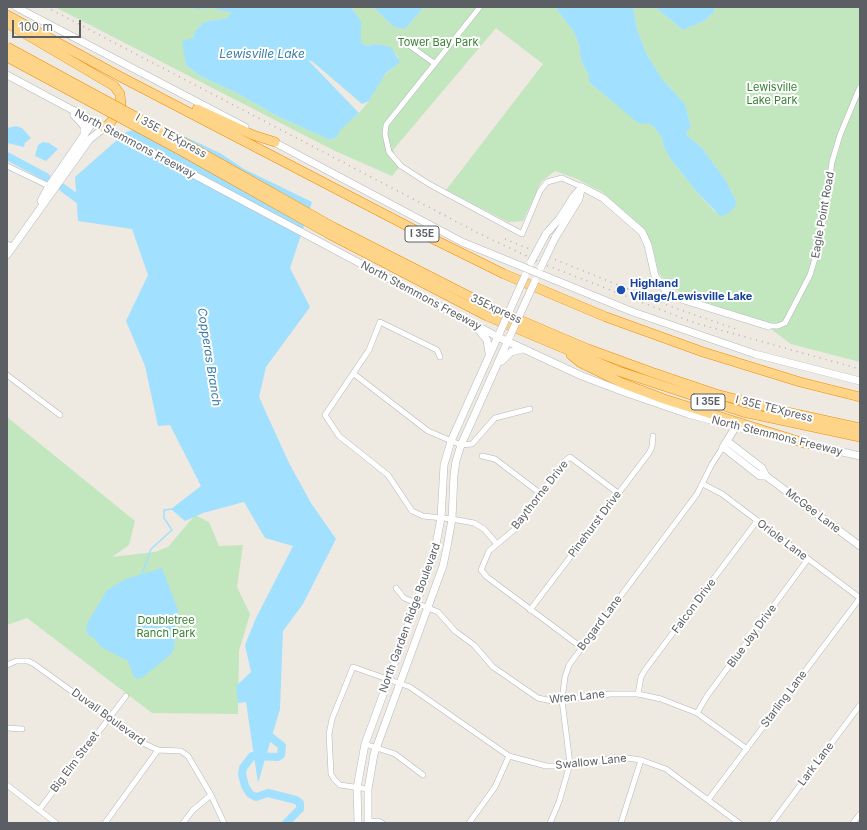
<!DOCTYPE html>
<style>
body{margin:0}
#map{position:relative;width:867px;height:830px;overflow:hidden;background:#eeeae2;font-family:Inter,sans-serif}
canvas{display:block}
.frame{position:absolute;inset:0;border:8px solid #5b5f63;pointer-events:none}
.scale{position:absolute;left:12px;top:20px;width:69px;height:18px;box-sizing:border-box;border:2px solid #5b5f63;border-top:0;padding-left:5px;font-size:12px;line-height:14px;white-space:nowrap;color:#5b5f63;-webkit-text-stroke:3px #fff;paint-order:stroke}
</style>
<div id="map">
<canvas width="867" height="830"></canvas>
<div class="frame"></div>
<div class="scale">100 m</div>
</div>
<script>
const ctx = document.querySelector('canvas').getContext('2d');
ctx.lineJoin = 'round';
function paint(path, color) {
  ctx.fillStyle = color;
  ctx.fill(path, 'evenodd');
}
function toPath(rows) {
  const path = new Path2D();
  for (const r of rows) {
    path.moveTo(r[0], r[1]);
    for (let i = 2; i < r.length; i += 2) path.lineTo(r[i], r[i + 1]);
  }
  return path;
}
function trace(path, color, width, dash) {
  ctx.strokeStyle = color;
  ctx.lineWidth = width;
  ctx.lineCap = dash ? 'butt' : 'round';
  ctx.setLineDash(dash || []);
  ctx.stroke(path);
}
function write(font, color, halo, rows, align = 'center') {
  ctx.font = font + ' Inter,sans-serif';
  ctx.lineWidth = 4;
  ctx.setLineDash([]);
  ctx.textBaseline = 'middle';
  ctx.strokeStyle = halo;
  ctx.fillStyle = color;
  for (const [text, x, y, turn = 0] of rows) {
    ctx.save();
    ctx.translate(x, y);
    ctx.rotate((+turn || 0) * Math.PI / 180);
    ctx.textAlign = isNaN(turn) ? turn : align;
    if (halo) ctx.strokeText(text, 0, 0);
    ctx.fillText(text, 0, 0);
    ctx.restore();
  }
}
const green = toPath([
 [55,7,180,7,197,9,212,8,233,13,227,18,204,22,195,31,193,38,185,48,186,65,200,76,235,92,277,116,330,140,337,137,339,130,359,113,369,101,381,78,393,68,398,57,393,51,383,46,376,44,367,46,361,42,361,21,351,7,373,7,394,27,405,29,422,9,422,7,555,7,574,32,579,45,581,60,589,76,589,82,623,110,654,127,662,138,664,147,669,157,696,191,715,212,736,201,726,181,703,149,687,135,685,132,691,128,685,104,662,79,646,53,637,29,633,7,655,7,683,30,704,21,714,12,715,7,860,7,860,362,791,344,760,321,690,297,670,287,665,282,658,271,652,244,640,225,602,192,577,179,555,171,541,182,523,221,508,222,446,190,543,64,496,28,393,150,397,159,403,163,392,176,335,151],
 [7,417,135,521,129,545,112,557,155,552,168,547,195,515,209,522,219,546,243,545,237,587,250,614,239,651,238,714,152,713,27,618,7,625]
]);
const water = toPath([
 [180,7,351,7,361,21,361,42,367,46,376,44,391,47,400,62,385,74,369,101,362,104,313,62,308,60,359,113,340,130,337,137,330,140,277,116,235,92,200,76,186,65,182,41,193,38,195,31,204,22,227,18,232,13,212,8,197,9],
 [373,7,422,7,422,9,405,29,394,27],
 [555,7,633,7,637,29,646,53,662,79,685,104,691,128,686,132,687,135,703,149,726,181,736,201,735,207,726,215,720,216,696,191,669,157,664,147,662,138,654,127,649,124,638,123,589,82,589,76,581,60,579,45,574,32],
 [655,7,715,7,714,12,704,21,683,30],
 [156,123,220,153,244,169,312,202,290,268,310,307,266,367,259,397,289,463,311,503,336,539,303,604,283,631,280,709,258,783,246,702,238,703,236,686,251,672,245,645,256,618,293,546,265,538,244,502,203,513,185,521,171,509,201,486,170,425,158,426,145,366,126,321,148,275,132,229,78,221,75,177,126,132],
 [16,126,22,128,31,138,25,143,24,147,7,143,7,128],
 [43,142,49,143,58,149,46,161,35,156,38,145],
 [162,568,178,610,174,649,170,655,143,677,138,679,134,677,128,661,101,647,94,638,88,635,86,629,88,622,107,590,126,579]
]);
const stream = toPath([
 [142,574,151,549,172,530,164,518,164,510,172,509]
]);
const river = toPath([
 [7,156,46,177],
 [63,188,78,199,86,201],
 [263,731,282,746,281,755,278,757,252,756,243,768,242,774,245,786,250,794,256,797,268,793,296,800,300,803,300,809,286,823]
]);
const street = toPath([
 [480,7,389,121,386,125,385,134,389,152,401,166,429,184,522,234,540,191,547,182,562,178,582,187],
 [399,38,434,63],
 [7,166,51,187],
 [7,244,13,247],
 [768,326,778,326,785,323,810,275,820,242,832,162,840,135,860,87],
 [440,357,437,350,380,322,369,350,325,415,339,436,388,475,412,511,423,516,452,519,474,523,484,529,496,543],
 [354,374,428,431,461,445,472,444,495,418,530,409],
 [7,375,60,415],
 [482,456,495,459,541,494],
 [703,484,722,494,860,598],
 [396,588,404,598,438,612,455,631,474,645,493,667,538,698,552,701,611,694,638,694,661,699,697,713,747,749],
 [530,610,649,453,652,447,653,436],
 [581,647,487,577,481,570,489,551,515,529,565,461,570,457,618,493],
 [7,665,16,661,28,661,34,664,145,744,158,750,181,751,188,756,211,795,224,823],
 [638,694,641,677,645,670,757,521],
 [697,713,707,696,808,559],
 [7,728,22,729],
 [365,744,395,754,423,775],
 [7,785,56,823],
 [368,789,340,785,334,779,331,774,329,734,332,719,353,667,410,687,509,756,546,766,562,766,620,757,641,760,666,769,739,823],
 [708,800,860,598],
 [39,810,126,696],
 [368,822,378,821,382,823],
 [105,823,158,750],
 [183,823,193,810,211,795],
 [469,823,495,787,509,756],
 [550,823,559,802,570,764,562,700,565,677,569,665,697,494,712,464,723,447],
 [621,823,641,760],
 [772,823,860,705],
 [853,823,860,814]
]);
const secondary = toPath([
 [16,7,245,127],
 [7,75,498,337,582,376,627,393,688,414,763,434],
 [74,115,84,126,84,136],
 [272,141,462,242,633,312,755,354,860,381],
 [582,187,603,198,642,232,648,245,655,276,666,291,684,300,768,326],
 [41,201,49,186,93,122],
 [546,234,560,218,574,196,582,187],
 [555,238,579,199,581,189],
 [7,255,90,139,104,128],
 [478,329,487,340,489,353],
 [502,361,511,352,522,349],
 [735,428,723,447,760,476,766,476],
 [727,441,762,468,766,476,860,546],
 [803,443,860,456],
 [358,823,357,788,365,744,434,555,441,518,444,465,451,441,499,334],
 [368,823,368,789,374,754,443,566,447,547,452,519,454,475,456,461,461,445,509,338]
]);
const highway = toPath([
 [7,15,119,76,413,229,504,274,606,317,703,352,800,382,860,397],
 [7,23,114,86,120,94,121,104,111,122,104,128],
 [197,109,253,135,275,142],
 [333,227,494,309,588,349,651,372,716,394,782,411,860,428],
 [329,234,487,316,618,371,743,412,860,437],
 [571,355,581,363,622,383,664,399,807,444]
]);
const rail = toPath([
 [46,7,482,235,546,265,695,323,860,369],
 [505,239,672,307,739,330]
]);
const secondaryBridge = toPath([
 [531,262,546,234],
 [541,267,555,238],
 [500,332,525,276],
 [510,336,535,281]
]);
const highwayBridge = toPath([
 [7,47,184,143,333,227],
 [7,57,180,150,329,234]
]);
const markers = [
 [621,290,5,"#1a4fb4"]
];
const shields = [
 [422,234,34],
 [708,402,34]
];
const shieldNames = [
 ["I 35E",422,234],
 ["I 35E",708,402]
];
const parkNames = [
 ["Tower Bay Park",438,43],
 ["Lewisville",772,88],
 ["Lake Park",772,101],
 ["Doubletree",166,621],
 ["Ranch Park",166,634]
];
const streetNames = [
 ["I 35E TEXpress",171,136,29],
 ["North Stemmons Freeway",135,144,28],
 ["Eagle Point Road",823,215,-80],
 ["North Stemmons Freeway",421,296,28],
 ["35Express",496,309,25],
 ["I 35E TEXpress",774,409,14],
 ["North Stemmons Freeway",777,436,14],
 ["Baythorne Drive",540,495,-52],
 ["McGee Lane",813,511,37],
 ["Pinehurst Drive",595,524,-53],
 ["Oriole Lane",782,540,37],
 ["Falcon Drive",694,606,-53],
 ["North Garden Ridge Boulevard",410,618,-70],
 ["Bogard Lane",600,623,-53],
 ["Blue Jay Drive",752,636,-54],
 ["Wren Lane",577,697,-6],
 ["Starling Lane",784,699,-53],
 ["Duvall Boulevard",108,717,36],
 ["Big Elm Street",75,762,-53],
 ["Swallow Lane",591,762,-6],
 ["Lark Lane",816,764,-53]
];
const transitNames = [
 ["Highland",630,284],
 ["Village/Lewisville Lake",630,297]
];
const waterNames = [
 ["Lewisville Lake",262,54],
 ["Copperas Branch",209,357,81]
];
paint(green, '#c2e6be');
paint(water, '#a1e0ff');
trace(stream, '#a1e0ff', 1.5);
trace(river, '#a1e0ff', 8);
trace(street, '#b3b6ba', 6);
trace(secondary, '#b4b8bd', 8);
trace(highway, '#f08c00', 10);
trace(street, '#fff', 5);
trace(secondary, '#fff', 7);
trace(highway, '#fed489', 9);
trace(rail, '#b2b3b3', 1.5, [1, 5]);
trace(secondaryBridge, '#b4b8bd', 8, []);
trace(highwayBridge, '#f08c00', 10, []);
trace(secondaryBridge, '#fff', 7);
trace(highwayBridge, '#fed489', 9);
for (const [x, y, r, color] of markers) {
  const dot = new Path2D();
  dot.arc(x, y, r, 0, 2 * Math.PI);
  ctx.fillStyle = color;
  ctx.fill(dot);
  trace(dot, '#fff', 1.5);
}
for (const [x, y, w] of shields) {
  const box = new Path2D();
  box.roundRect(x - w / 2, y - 8, w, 16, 3);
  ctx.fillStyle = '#fff';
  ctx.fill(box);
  trace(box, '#5b5f63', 1);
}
write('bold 10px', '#5b5f63', null, shieldNames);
write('11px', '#378233', '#fff', parkNames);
write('11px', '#5b5f63', '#fff', streetNames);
write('bold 11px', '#164399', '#fff', transitNames, 'left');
write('italic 12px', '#3b7ca9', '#fff', waterNames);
</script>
